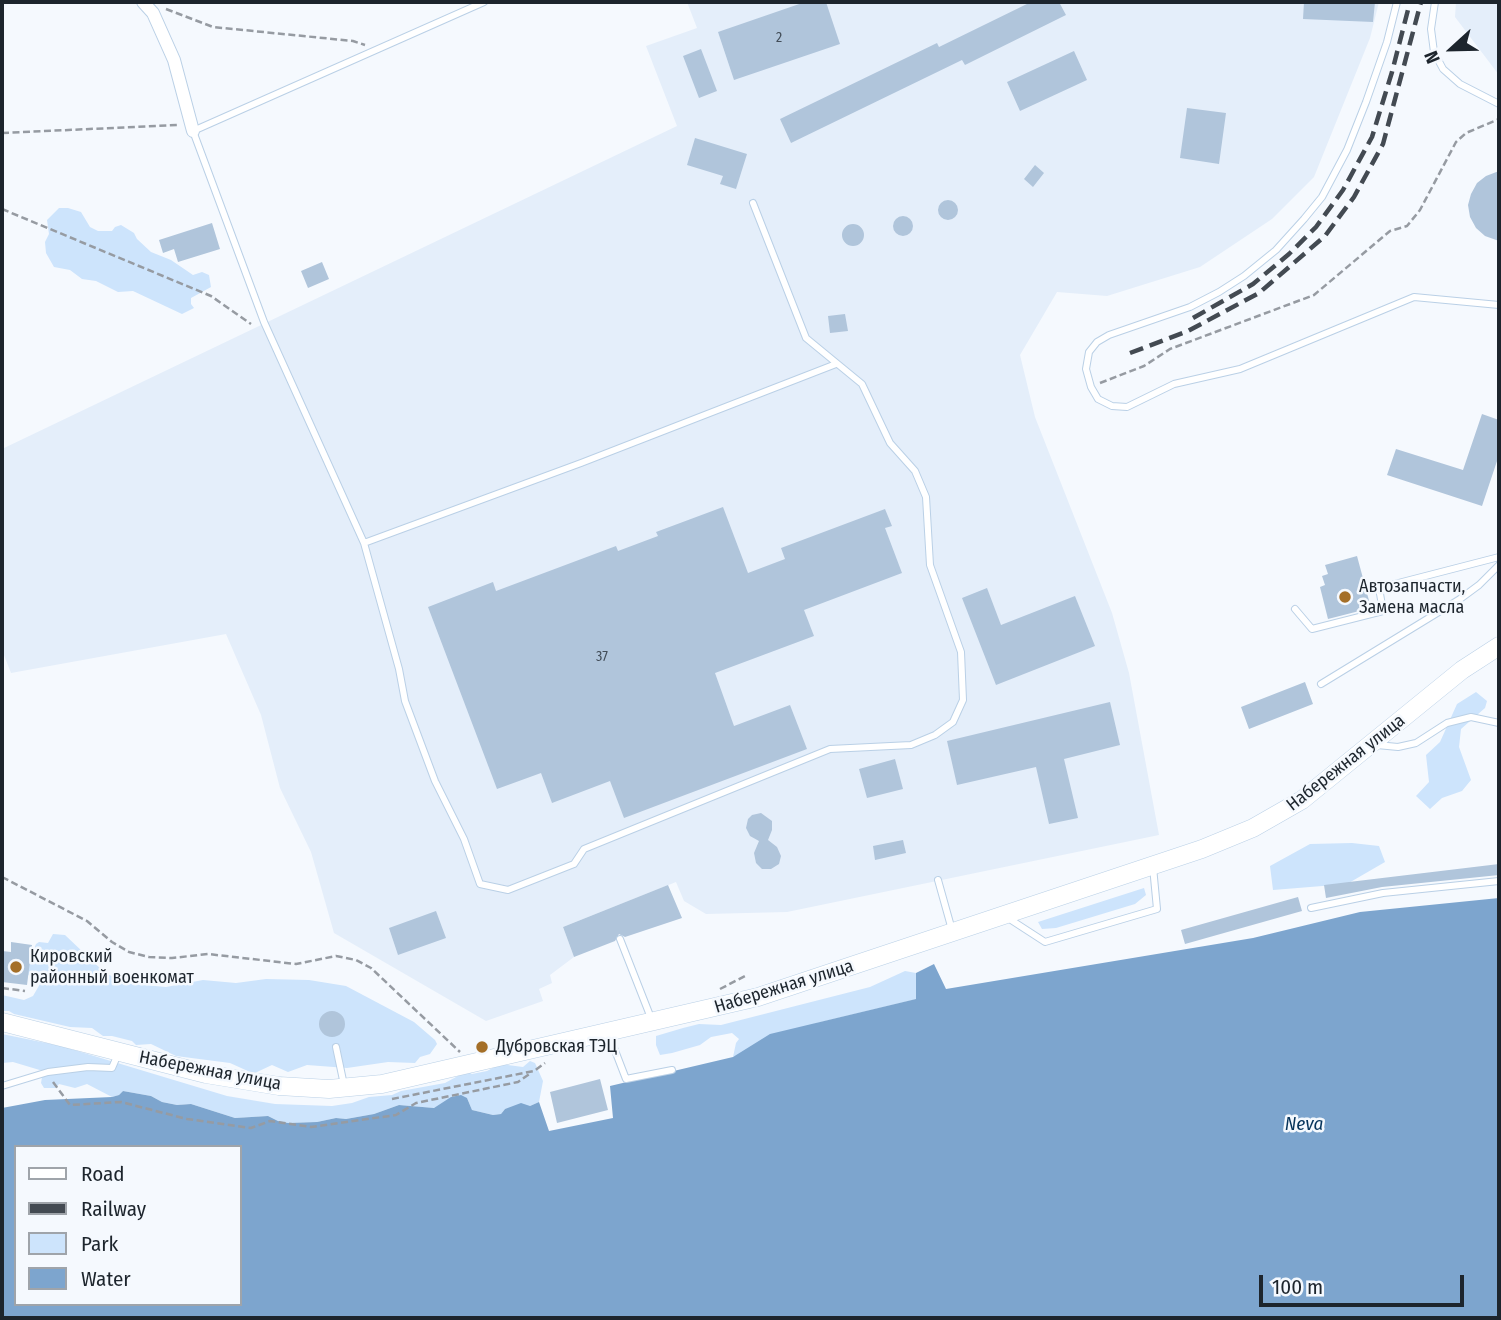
<!DOCTYPE html>
<meta charset="utf-8">
<style>
body{margin:0}
#map{position:relative;width:1501px;height:1320px;overflow:hidden;background:#f5f9fe;font-family:"Fira Sans Condensed",sans-serif}
canvas{display:block}
.frame{position:absolute;inset:0;border:4px solid #1d252d;pointer-events:none}
.legend{position:absolute;left:14px;top:1145px;width:228px;height:161px;box-sizing:border-box;background:#f5f9fe;border:2px solid #9fa4aa;margin:0;padding:9px 12px;list-style:none;font-size:21px;color:#1d252d}
.legend li{display:flex;align-items:center;gap:14px;height:35px}
.legend b{width:35px;border:2px solid #9fa4aa}
.north{position:absolute;left:1417px;top:14px;width:70px;height:70px;-webkit-text-stroke:5px #f5f9fe;paint-order:stroke;rotate:248deg;font-size:19px;font-weight:700;line-height:28px;text-align:center;color:#1d252d}
.north::after{content:'';display:block;margin:auto;width:24px;height:32px;background:#1d252d;clip-path:polygon(50% 0,100% 100%,50% 72%,0 100%)}
.scale{position:absolute;left:1259px;top:1275px;width:205px;height:32px;box-sizing:border-box;border:4px solid #1d252d;border-top:0;padding-left:9px;font-size:21px;line-height:24px;white-space:nowrap;color:#1d252d;-webkit-text-stroke:5px #f5f9fe;paint-order:stroke}
</style>
<div id="map">
<canvas width="1501" height="1320"></canvas>
<div class="frame"></div>
<ul class="legend">
<li><b style="height:9px;background:#fff"></b>Road</li>
<li><b style="height:9px;background:#434a52"></b>Railway</li>
<li><b style="height:19px;background:#cde4fc"></b>Park</li>
<li><b style="height:19px;background:#7da5ce"></b>Water</li>
</ul>
<div class="north">N</div>
<div class="scale">100 m</div>
</div>
<script>
const ctx = document.querySelector('canvas').getContext('2d');
ctx.lineJoin = 'round';
function paint(path, color) {
  ctx.fillStyle = color;
  ctx.fill(path, 'evenodd');
}
function toPath(rows) {
  const path = new Path2D();
  for (const r of rows) {
    if (r.length === 3) {
      path.moveTo(r[0] + r[2], r[1]);
      path.arc(r[0], r[1], r[2], 0, 2 * Math.PI);
      continue;
    }
    path.moveTo(r[0], r[1]);
    for (let i = 2; i < r.length; i += 2) path.lineTo(r[i], r[i + 1]);
  }
  return path;
}
function trace(path, color, width, dash) {
  ctx.strokeStyle = color;
  ctx.lineWidth = width;
  ctx.lineCap = dash ? 'butt' : 'round';
  ctx.setLineDash(dash || []);
  ctx.stroke(path);
}
function write(font, color, halo, rows, align = 'center') {
  ctx.font = font + ' "Fira Sans Condensed",sans-serif';
  ctx.lineWidth = 5;
  ctx.setLineDash([]);
  ctx.textBaseline = 'middle';
  ctx.strokeStyle = halo;
  ctx.fillStyle = color;
  for (const [text, x, y, turn = 0] of rows) {
    ctx.save();
    ctx.translate(x, y);
    ctx.rotate((+turn || 0) * Math.PI / 180);
    ctx.textAlign = isNaN(turn) ? turn : align;
    if (halo) ctx.strokeText(text, 0, 0);
    ctx.fillText(text, 0, 0);
    ctx.restore();
  }
}
const built = toPath([
 [687,2,1379,2,1370,38,1314,177,1272,219,1200,267,1107,296,1057,292,1020,355,1035,417,1112,613,1129,673,1159,835,787,912,706,914,684,901,676,882,563,927,574,957,550,975,552,983,539,989,543,1001,486,1021,334,933,311,852,280,788,261,715,226,634,11,673,2,650,2,449,677,126,646,46,697,28],
 [1456,2,1499,2,1499,75,1455,17]
]);
const green = toPath([
 [59,208,68,208,81,212,90,227,98,231,112,231,115,227,121,225,134,233,137,239,151,252,171,260,193,275,202,272,209,275,211,287,191,298,191,304,194,308,182,314,133,291,118,292,96,281,82,279,70,270,54,267,46,253,45,242,49,234,47,220],
 [1476,692,1487,701,1485,708,1461,729,1459,747,1471,780,1462,791,1442,798,1430,809,1416,796,1429,782,1426,755,1440,742,1457,704],
 [1352,843,1379,846,1385,862,1347,884,1273,890,1270,866,1310,844],
 [1144,888,1146,895,1135,904,1056,928,1042,929,1038,922],
 [53,934,65,935,103,971,123,983,166,987,203,980,236,983,266,979,309,980,346,986,414,1022,435,1040,437,1044,430,1054,420,1057,415,1063,388,1062,347,1068,307,1065,288,1072,272,1065,257,1072,250,1072,230,1063,176,1056,151,1044,136,1045,132,1041,112,1036,103,1036,92,1028,70,1027,14,1014,9,1011,2,1011,2,995,24,1000,33,996,40,984,32,979,25,971,28,951,33,951,36,944,39,942,48,943],
 [905,971,916,973,917,999,817,1023,733,1057,736,1043,739,1039,732,1033,711,1037,700,1045,672,1053,660,1055,656,1045,656,1036,683,1028,699,1024,721,1025,870,987],
 [2,1034,61,1046,227,1096,275,1104,332,1106,352,1103,369,1097,392,1095,401,1091,445,1083,467,1071,472,1074,487,1071,500,1064,523,1067,530,1061,535,1063,543,1081,539,1102,530,1106,505,1109,501,1114,493,1115,472,1110,467,1098,434,1108,399,1105,374,1114,346,1119,336,1118,317,1122,288,1123,278,1121,268,1116,235,1118,191,1104,177,1105,162,1102,151,1096,123,1091,119,1095,112,1097,87,1084,75,1088,59,1084,56,1088,44,1088,41,1083,43,1071,13,1062,2,1063]
]);
const water = toPath([
 [1499,898,1499,1318,2,1318,2,1108,45,1100,112,1097,119,1095,123,1091,151,1096,162,1102,177,1105,191,1104,235,1118,268,1116,278,1121,288,1123,317,1122,336,1118,346,1119,374,1114,399,1105,434,1108,451,1097,461,1095,467,1098,472,1110,493,1115,501,1114,505,1109,521,1103,530,1106,539,1102,549,1131,613,1118,610,1086,733,1057,770,1034,916,999,916,973,934,964,946,989,1253,938,1360,912],
 [16,1147,240,1147,240,1304,16,1304]
]);
const building = toPath([
 [805,2,826,2,840,44,734,80,718,32],
 [1031,2,1059,2,1066,15,965,65,962,60,791,143,780,119,937,43,939,47],
 [1304,2,1375,2,1373,22,1303,19],
 [701,49,717,91,699,98,683,56],
 [1074,51,1087,80,1020,111,1007,82],
 [1187,108,1226,113,1219,164,1180,158],
 [695,138,747,154,736,189,720,184,723,176,687,165],
 [1035,165,1044,173,1033,187,1024,179],
 [1499,171,1499,241,1485,236,1476,228,1470,217,1468,205,1471,194,1477,183,1486,176],
 [948,210,10],
 [903,226,10],
 [212,223,220,249,178,262,174,249,163,253,159,240],
 [853,235,11],
 [322,262,329,279,308,288,301,271],
 [845,314,848,331,830,333,828,316],
 [1482,414,1499,420,1499,455,1482,506,1387,475,1396,449,1463,470],
 [723,507,748,573,785,559,781,548,885,509,892,526,885,528,902,573,804,610,814,636,715,673,734,726,790,705,807,749,624,818,610,781,552,803,541,773,497,789,428,607,493,582,496,591,616,546,618,551,658,536,656,532],
 [1357,556,1371,608,1328,619,1320,587,1325,585,1322,576,1328,574,1325,565],
 [987,588,1001,625,1075,596,1095,646,996,685,962,598],
 [1305,682,1313,704,1249,729,1241,707],
 [1110,702,1120,745,1064,759,1078,818,1049,824,1036,767,957,785,947,741],
 [895,759,903,789,867,798,859,769],
 [761,813,772,821,772,830,768,840,777,847,781,856,779,864,771,869,762,869,756,863,754,853,759,841,750,836,746,828,748,819,752,815],
 [903,840,906,853,875,860,873,846],
 [1499,864,1499,875,1382,887,1326,898,1324,885],
 [668,885,682,918,625,937,619,934,615,941,574,957,563,927],
 [1298,897,1302,911,1185,944,1181,930],
 [436,911,446,938,398,955,389,928],
 [11,942,32,945,27,985,2,982,2,951,11,952],
 [332,1024,13],
 [600,1079,608,1110,557,1123,550,1092]
]);
const path = toPath([
 [166,9,213,27,353,41,365,45],
 [2,133,178,125],
 [2,209,211,296,251,324],
 [1100,383,1144,366,1170,349,1314,295,1390,231,1407,226,1420,210,1456,142,1466,133,1499,119],
 [2,877,87,921,112,942,129,952,149,957,172,958,208,954,296,964,336,956,356,960,371,968,460,1052],
 [2,988,25,991],
 [720,989,745,976],
 [53,1082,70,1105,121,1102,187,1119,251,1128,270,1121,311,1127,396,1115,416,1103,518,1082,531,1073],
 [392,1099,534,1071,545,1063]
]);
const lane = toPath([
 [484,2,193,131,264,322,364,543,399,669,405,701,435,781,464,839,480,884,508,890,574,864,584,849,830,749,911,745,935,735,953,722,963,700,961,652,930,565,926,497,915,471,890,443,862,384,806,338,753,203],
 [1397,2,1387,42,1366,102,1347,150,1322,197,1304,219,1276,250,1244,276,1219,292,1190,307,1109,335,1097,342,1089,352,1086,369,1091,387,1098,399,1112,406,1127,407,1174,384,1240,369,1414,297,1499,305],
 [1435,2,1431,29,1434,52,1443,69,1460,84,1499,104],
 [364,543,581,463,836,364],
 [1295,609,1312,629,1383,611,1379,588,1499,557],
 [1321,684,1460,599,1479,585,1499,565],
 [1377,745,1398,747,1416,743,1447,723,1471,717,1499,723],
 [938,880,952,930],
 [1311,908,1383,893,1499,881],
 [1008,918,1045,942,1157,909,1153,867],
 [620,939,651,1018],
 [609,1035,626,1079,672,1070],
 [336,1047,344,1085],
 [2,1086,48,1072,88,1067,112,1068,118,1054]
]);
const street = toPath([
 [143,2,153,13,174,60,193,131]
]);
const primary = toPath([
 [2,1022,206,1074,279,1086,329,1089,382,1084,758,997,1202,849,1253,828,1302,800,1462,670,1499,646]
]);
const rail = toPath([
 [1193,318,1253,284,1289,254,1316,227,1343,190,1372,137,1392,72,1410,2],
 [1130,353,1188,331,1259,293,1325,236,1354,197,1383,144,1421,2]
]);
const markers = [
 [1345,597,7,"#a46f28"],
 [16,967,7,"#a46f28"],
 [482,1047,7,"#a46f28"]
];
const numberNames = [
 ["2",779,38],
 ["37",602,657]
];
const poiNames = [
 ["Автозапчасти,",1359,587],
 ["Замена масла",1359,608],
 ["Кировский",30,957],
 ["районный военкомат",30,978],
 ["Дубровская ТЭЦ",496,1047]
];
const streetNames = [
 ["Набережная улица",1346,763,-38],
 ["Набережная улица",784,987,-17],
 ["Набережная улица",210,1071,11]
];
const waterNames = [
 ["Neva",1304,1125]
];
paint(built, '#e4eefa');
paint(green, '#cde4fc');
paint(water, '#7da5ce');
paint(building, '#b0c5db');
trace(lane, '#bad0e6', 8);
trace(street, '#bad0e6', 14);
trace(primary, '#bad0e6', 19);
trace(path, '#969ba2', 2.5, [7, 3.5]);
trace(lane, '#fff', 6);
trace(street, '#fff', 12);
trace(primary, '#fff', 18);
trace(rail, '#434a52', 4.5, [14, 7]);
for (const [x, y, r, color] of markers) {
  const dot = new Path2D();
  dot.arc(x, y, r, 0, 2 * Math.PI);
  ctx.fillStyle = color;
  ctx.fill(dot);
  trace(dot, '#f5f9fe', 2.5);
}
write('14px', '#424d58', null, numberNames);
write('18px', '#1d252d', '#f5f9fe', poiNames, 'left');
write('18px', '#1d252d', '#f5f9fe', streetNames);
write('italic 19px', '#06345b', '#f5f9fe', waterNames);
</script>
